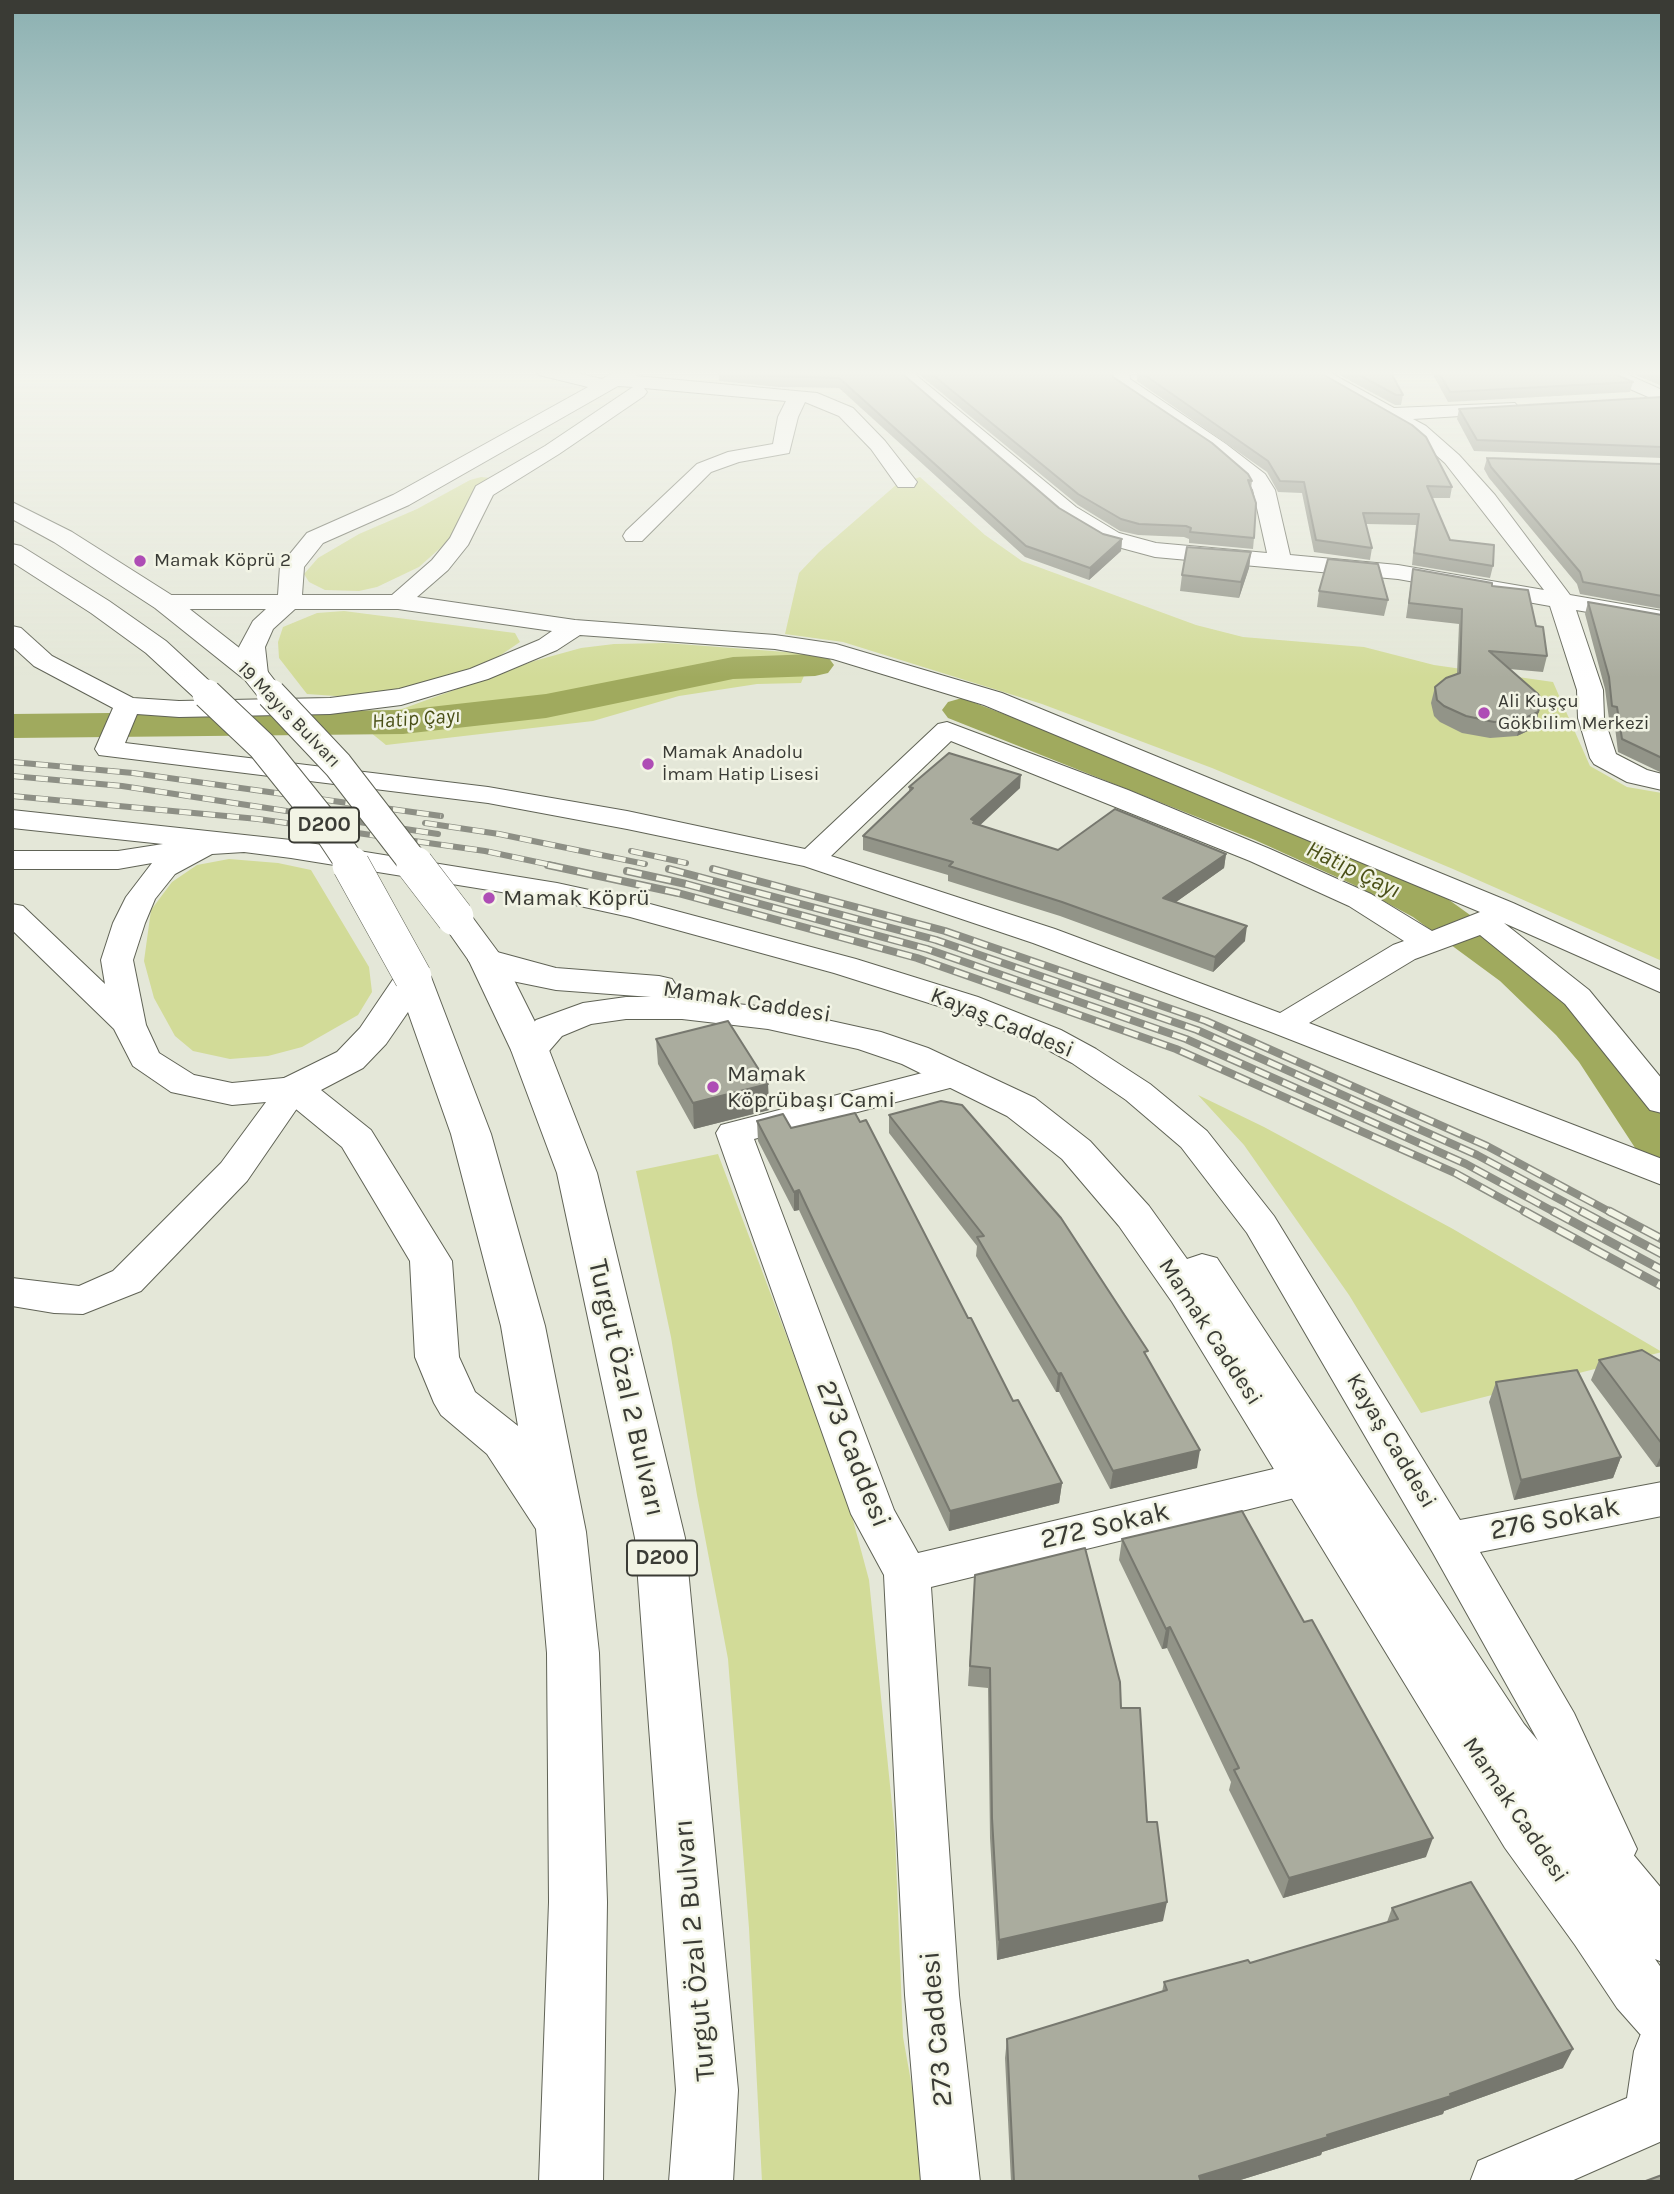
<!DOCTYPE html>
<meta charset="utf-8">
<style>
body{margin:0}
#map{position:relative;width:1674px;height:2194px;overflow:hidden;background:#e4e7d8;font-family:Karla,sans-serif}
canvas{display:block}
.frame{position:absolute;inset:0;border:14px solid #3a3b35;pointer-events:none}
</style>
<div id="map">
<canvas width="1674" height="2194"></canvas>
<div class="frame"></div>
</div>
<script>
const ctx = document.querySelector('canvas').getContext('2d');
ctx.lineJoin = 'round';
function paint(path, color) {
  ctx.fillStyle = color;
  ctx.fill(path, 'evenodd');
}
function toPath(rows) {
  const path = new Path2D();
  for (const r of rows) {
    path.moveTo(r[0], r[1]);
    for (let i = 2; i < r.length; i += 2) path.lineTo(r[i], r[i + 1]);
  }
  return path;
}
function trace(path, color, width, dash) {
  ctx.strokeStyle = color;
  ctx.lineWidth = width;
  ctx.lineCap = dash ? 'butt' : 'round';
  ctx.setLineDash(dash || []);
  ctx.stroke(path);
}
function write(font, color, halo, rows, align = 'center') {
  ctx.font = font + ' Karla,sans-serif';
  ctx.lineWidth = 5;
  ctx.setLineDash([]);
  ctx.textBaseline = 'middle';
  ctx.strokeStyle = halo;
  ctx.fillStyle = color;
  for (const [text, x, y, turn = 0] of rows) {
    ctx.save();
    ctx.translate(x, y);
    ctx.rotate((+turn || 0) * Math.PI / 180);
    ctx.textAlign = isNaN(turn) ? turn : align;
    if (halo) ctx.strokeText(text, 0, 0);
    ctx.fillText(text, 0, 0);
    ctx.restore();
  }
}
const green = toPath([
 [481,477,491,478,447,542,419,567,377,587,359,591,325,590,309,582,304,574,318,558,359,534,417,509,470,480],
 [920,477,985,535,1022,561,1196,625,1243,637,1364,647,1434,665,1553,682,1590,766,1627,787,1662,793,1662,961,1453,869,1212,768,1042,704,843,642,785,634,799,573,819,552,896,485],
 [344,611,515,633,520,642,489,663,397,693,350,697,307,694,279,658,278,642,283,627,317,613],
 [665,643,813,654,801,683,757,684,679,696,593,721,386,745,349,715,402,709,534,661,581,648,614,644],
 [229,859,278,863,311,870,369,967,372,992,358,1015,302,1047,268,1056,230,1059,193,1051,175,1036,154,998,144,961,151,910,172,882,197,865],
 [1198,1095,1264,1127,1453,1229,1662,1352,1421,1413,1349,1295,1244,1145],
 [718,1154,846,1494,869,1580,895,1834,903,2037,929,2182,762,2182,749,1928,728,1659,697,1495,671,1337,636,1171]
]);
const river = toPath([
 [815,654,828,657,834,665,828,673,815,676,733,679,546,718,403,734,12,738,12,714,403,710,546,694,733,657,815,654],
 [962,698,1285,822,1384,864,1445,897,1534,961,1592,1013,1617,1042,1662,1107,1662,1166,1643,1160,1579,1062,1556,1035,1500,981,1413,917,1352,884,1255,840,948,718,942,710,948,702,962,698]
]);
const minor = toPath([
 [537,371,568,371,602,379,617,371,640,371,636,376,817,393,853,408,885,441,917,482,914,487,898,487,871,449,839,416,805,402,798,417,789,453,739,462,711,472,642,541,626,541,623,536,626,531,697,464,728,452,773,444,778,417,786,401,644,388,647,392,644,396,559,454,493,495,468,545,448,570,417,597,575,620,775,635,836,644,1002,693,1513,903,1662,971,1662,993,1504,923,1589,990,1662,1079,1662,1113,1650,1110,1565,1004,1480,935,1415,959,1309,1023,1662,1159,1662,1185,1271,1032,1033,943,804,866,627,829,488,803,99,755,95,749,113,708,34,666,12,646,12,626,21,628,52,656,133,698,179,701,330,698,399,689,470,669,539,640,552,631,398,609,295,609,273,629,265,647,268,674,264,679,255,682,246,679,242,674,239,647,253,621,266,609,164,609,156,607,152,602,156,597,164,595,278,595,280,566,307,533,393,495,588,387,539,375,537,371],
 [618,386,633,387,545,446,476,486,450,538,432,560,392,595,302,595,304,567,323,543,409,505,618,386],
 [580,635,775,649,833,659,984,705,1480,912,1432,931,1371,894,1270,849,1128,790,947,722,938,724,805,849,627,811,488,787,125,743,137,714,179,717,330,714,401,705,488,679,557,650,580,635],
 [951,741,1250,861,1349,906,1404,941,1393,945,1280,1013,1055,929,831,856,951,741],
 [891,371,911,371,1076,507,1119,533,1156,543,1267,553,1253,490,1249,483,1212,452,1114,385,1111,371,1129,371,1130,379,1226,444,1265,474,1275,490,1290,555,1398,565,1544,590,1445,463,1412,434,1304,371,1327,371,1394,408,1515,403,1518,407,1515,411,1508,413,1413,419,1426,426,1459,455,1495,495,1570,595,1662,611,1662,625,1576,610,1603,690,1604,718,1616,754,1647,770,1662,774,1662,790,1627,782,1594,764,1590,758,1578,718,1577,690,1550,606,1398,579,1155,557,1103,543,1060,517,891,371],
 [1596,371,1620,371,1662,390,1662,403,1598,375,1596,371],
 [12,810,291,840,557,883,635,900,856,959,978,997,1061,1030,1096,1049,1150,1084,1207,1131,1274,1216,1460,1520,1662,1482,1662,1516,1480,1552,1574,1713,1637,1849,1629,1866,1611,1873,1593,1866,1537,1739,1433,1553,1247,1233,1181,1147,1126,1100,1072,1063,1037,1044,954,1011,834,973,630,917,557,901,291,858,244,852,212,854,175,874,155,899,145,923,133,960,146,1025,159,1053,194,1075,232,1083,294,1077,306,1080,311,1088,247,1181,141,1291,83,1314,54,1313,12,1306,12,1278,79,1286,113,1271,221,1163,266,1102,232,1105,171,1092,133,1066,114,1029,12,930,12,904,23,906,105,984,101,960,113,923,126,897,152,863,118,869,12,869,12,851,118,851,163,844,12,828,12,810],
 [957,1064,969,1067,974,1075,969,1083,754,1139,894,1510,918,1553,1303,1462,1318,1467,1325,1479,1318,1491,1303,1496,931,1587,959,1995,980,2182,921,2182,905,1995,884,1575,851,1514,716,1133,721,1125,957,1064],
 [1662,2023,1662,2141,1569,2182,1470,2182,1478,2161,1627,2098,1634,2051,1642,2031,1662,2023]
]);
const major = toPath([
 [486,949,556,968,659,976,672,979,677,987,672,995,662,997,768,1007,881,1032,928,1048,1035,1098,1090,1141,1149,1206,1187,1259,1202,1254,1217,1258,1524,1724,1662,1889,1662,1962,1655,1959,1662,1969,1662,2043,1640,2034,1617,2008,1575,1945,1505,1848,1172,1302,1119,1226,1062,1159,1007,1116,902,1064,858,1049,768,1029,682,1019,626,1019,591,1024,562,1036,543,1058,530,1061,517,1058,511,1050,536,1020,583,1003,626,997,651,997,556,990,512,981,474,967,468,960,474,953,486,949]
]);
const highway = toPath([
 [12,502,72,532,173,596,265,668,285,694,281,700,271,703,261,700,245,680,155,608,54,542,12,519,12,502],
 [12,544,21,546,109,601,166,641,217,688,221,694,217,700,207,703,197,700,146,653,91,613,12,562,12,544],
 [455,907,467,910,504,960,549,1050,597,1173,685,1538,738,2090,733,2182,669,2182,676,2090,635,1538,557,1173,511,1050,469,961,438,917,443,910,455,907],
 [413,966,426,969,431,977,491,1134,545,1326,586,1532,599,1653,607,1902,603,2182,539,2182,549,1902,547,1653,536,1529,487,1454,441,1415,434,1403,415,1357,410,1261,342,1147,280,1096,275,1088,280,1080,337,1052,360,1028,400,969,413,966],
 [408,1012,451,1134,501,1326,518,1426,475,1392,459,1357,452,1261,371,1130,321,1090,363,1068,386,1044,408,1012]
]);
const railFar2 = toPath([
 [12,762,133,773,441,816],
 [12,776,122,786,438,834],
 [12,796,258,819,485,851,556,866],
 [425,823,499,834,645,864],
 [631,851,686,863]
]);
const railFar1 = toPath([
 [548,865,678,893,917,958,1176,1049,1455,1173,1528,1213],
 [669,869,936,940,1197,1030,1477,1155,1585,1213],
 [713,869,945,931,1206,1021,1487,1146,1612,1213],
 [627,871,686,884,927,949,1186,1039,1466,1164,1556,1213]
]);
const rail = toPath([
 [1524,1211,1662,1286],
 [1553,1211,1662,1270],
 [1581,1211,1662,1254],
 [1609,1211,1662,1239]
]);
const highwayBridgeFar1 = toPath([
 [207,694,262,746,320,818,352,866],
 [271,694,338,765,416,866]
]);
const highwayBridge = toPath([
 [351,865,413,977],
 [415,865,455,917]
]);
const wall = toPath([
 [718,371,899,371,1059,508,1103,534,1122,539,1121,551,1089,580,1025,557,839,388,778,387,719,381],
 [915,371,1111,371,1113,377,1252,481,1251,489,1254,538,1253,549,1189,543,1189,539,1184,537,1138,535,1120,531,1078,505],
 [1138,371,1452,487,1450,498,1432,498,1450,540,1493,566,1490,578,1412,565,1416,525,1366,524,1372,548,1370,560,1314,552,1302,493,1278,492,1267,472,1137,381],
 [1332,371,1390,371,1403,395,1401,405,1395,405],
 [1431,371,1608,371,1633,382,1630,392,1448,402],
 [1626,371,1662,371,1662,386],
 [1662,397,1662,458,1474,451,1457,419,1459,409],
 [1487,458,1662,464,1662,609,1580,594,1577,584,1489,478,1484,469],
 [1251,552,1249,568,1239,598,1180,591,1182,575],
 [1413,569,1492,586,1536,626,1547,656,1543,672,1509,669,1538,716,1534,728,1517,736,1490,738,1462,733,1440,722,1434,716,1431,703,1435,687,1457,674,1459,624,1406,618],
 [1319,591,1388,600,1384,616,1317,607],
 [1588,602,1662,615,1662,773,1618,752,1614,719,1609,719,1605,689,1585,614],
 [909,787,1020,788,979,825,1058,850,1226,854,1224,868,1176,902,1245,941,1213,972,1060,916,948,881,948,875,863,850,863,836,909,792],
 [656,1039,768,1084,769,1110,694,1129,658,1064],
 [889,1115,1147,1357,1197,1468,1110,1489,1059,1392,1056,1392,976,1256,977,1246,889,1133],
 [757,1121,791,1128,968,1318,1013,1401,1062,1483,1059,1503,949,1531,799,1210,794,1211,758,1141],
 [1599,1360,1662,1362,1662,1466,1656,1467,1591,1380],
 [1496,1382,1621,1457,1613,1478,1514,1500,1489,1402],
 [1122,1539,1426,1857,1283,1898,1229,1790,1231,1782,1167,1648,1162,1649,1119,1560],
 [975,1575,1121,1708,1147,1822,1163,1921,997,1960,990,1838,988,1688,968,1686],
 [1392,1908,1563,2068,1444,2111,1443,2114,1322,2152,1321,2155,1234,2182,1011,2182,1005,2058,1007,2039,1162,1992,1164,1982,1250,1963,1387,1922]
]);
const shadedWall = toPath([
 [1122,539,1121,551,1089,580,1090,568],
 [1251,552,1249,568,1239,598,1241,582],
 [1542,700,1534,728,1517,736,1521,720],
 [1021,775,1020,788,975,830,971,819],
 [1226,854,1224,868,1162,912,1163,898],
 [1247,926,1245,941,1213,972,1215,957],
 [768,1084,769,1110,694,1129,693,1103],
 [799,1190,799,1210,794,1211,794,1192],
 [1061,1373,1059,1392,1056,1392,1058,1374],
 [1200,1450,1197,1468,1110,1489,1113,1471],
 [1662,1453,1662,1466,1656,1467],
 [1621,1457,1613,1478,1514,1500,1521,1480],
 [1062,1483,1059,1503,949,1531,950,1511],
 [1170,1627,1167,1648,1162,1649,1166,1629],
 [1433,1838,1426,1857,1283,1898,1289,1878],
 [1167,1902,1163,1921,997,1960,999,1940],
 [1573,2049,1563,2068,1444,2111,1443,2114,1322,2152,1321,2155,1234,2182,1197,2182,1199,2176,1450,2094]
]);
const building = toPath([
 [719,371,899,371,1059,508,1103,534,1122,539,1090,568,1026,546,839,378,778,376,719,371],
 [928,371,1111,371,1113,377,1212,443,1248,474,1252,481,1248,480,1256,503,1254,538,1190,532,1191,528,1186,526,1139,524,1121,519,1078,494,928,371],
 [1139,371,1317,371,1412,425,1426,437,1452,487,1427,486,1450,540,1494,545,1493,566,1414,553,1419,514,1363,513,1372,548,1316,540,1304,482,1280,481,1268,461,1139,371],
 [1352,371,1390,371,1403,395,1396,395,1352,371],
 [1438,371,1608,371,1633,382,1450,392,1438,371],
 [1653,371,1662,371,1662,375,1653,371],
 [1662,397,1662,447,1477,440,1459,409,1662,397],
 [1487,458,1662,464,1662,488,1661,488,1662,489,1662,596,1583,582,1580,572,1491,467,1487,458],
 [1187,547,1251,552,1241,582,1182,575,1187,547],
 [1328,559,1378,564,1388,600,1319,591,1328,559],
 [1413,569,1492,583,1492,586,1528,590,1536,626,1543,627,1547,656,1489,651,1538,694,1542,700,1538,712,1521,720,1494,722,1466,716,1444,706,1437,700,1435,687,1446,678,1460,673,1462,609,1409,603,1413,569],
 [1588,602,1662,615,1662,758,1622,739,1617,707,1612,706,1609,677,1588,602],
 [949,753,1021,775,971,819,975,821,973,823,1058,850,1115,809,1226,854,1163,898,1247,926,1215,957,1062,902,949,866,953,862,863,836,913,788,909,787,949,753],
 [728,1021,768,1084,693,1103,656,1039,728,1021],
 [941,1101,962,1105,1061,1218,1148,1351,1144,1352,1200,1450,1113,1471,1061,1373,1058,1374,977,1237,984,1236,889,1115,941,1101],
 [855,1113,860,1122,866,1120,968,1318,971,1318,1013,1401,1018,1400,1062,1483,950,1511,799,1190,794,1192,757,1121,783,1114,791,1128,855,1113],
 [1642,1350,1662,1362,1662,1444,1599,1360,1642,1350],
 [1577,1370,1621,1457,1521,1480,1496,1382,1577,1370],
 [1242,1511,1304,1622,1312,1620,1433,1838,1289,1878,1234,1770,1239,1768,1170,1627,1166,1629,1122,1539,1242,1511],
 [1085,1548,1120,1682,1121,1708,1140,1708,1147,1822,1157,1822,1167,1902,999,1940,992,1818,990,1668,970,1666,975,1575,1085,1548],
 [1471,1882,1573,2049,1450,2094,1451,2096,1327,2135,1328,2137,1199,2176,1201,2182,1014,2182,1007,2039,1167,1990,1164,1982,1248,1960,1250,1963,1398,1919,1392,1908,1471,1882],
 [1662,2175,1662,2182,1643,2182,1662,2175]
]);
const markers = [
 [140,561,7,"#ae4db5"],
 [1484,713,7,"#ae4db5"],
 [648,764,7,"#ae4db5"],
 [489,898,7,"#ae4db5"],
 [713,1087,7,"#ae4db5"]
];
const farPoinames = [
 ["Mamak Köprü 2",154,561],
 ["Ali Kuşçu",1498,702],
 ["Gökbilim Merkezi",1498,724],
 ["Mamak Anadolu",662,753],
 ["İmam Hatip Lisesi",662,775]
];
const farStreetnames = [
 ["19 Mayıs Bulvarı",289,715,46]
];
const farWaternames = [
 ["Hatip Çayı",416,719,-4]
];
const shields = [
 [324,825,70],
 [662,1558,70]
];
const shieldNames = [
 ["D200",324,825],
 ["D200",662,1558]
];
const poiNames = [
 ["Mamak Köprü",503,898],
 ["Mamak",727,1074],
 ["Köprübaşı Cami",727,1100]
];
const streetNames = [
 ["Mamak Caddesi",747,1002,9],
 ["Kayaş Caddesi",1002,1023,22],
 ["Mamak Caddesi",1210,1332,57],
 ["Kayaş Caddesi",1391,1441,59],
 ["Mamak Caddesi",1515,1810,56]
];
const waterNames = [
 ["Hatip Çayı",1353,870,26]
];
const nearStreetnames = [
 ["Turgut Özal 2 Bulvarı",626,1388,77],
 ["273 Caddesi",853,1454,68],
 ["276 Sokak",1555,1519,-11],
 ["272 Sokak",1105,1526,-13],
 ["Turgut Özal 2 Bulvarı",695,1950,-95],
 ["273 Caddesi",937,2029,-95]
];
paint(green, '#d2db98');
paint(river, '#a0aa5e');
trace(minor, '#606356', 2);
trace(major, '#606356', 2);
trace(highway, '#606356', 2);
paint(minor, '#fff');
paint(major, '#fff');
paint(highway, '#fff');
trace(railFar2, '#8d8f85', 6);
trace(railFar1, '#8d8f85', 8);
trace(rail, '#8d8f85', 9);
trace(railFar2, '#f2f4e5', 4.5, [12]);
trace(railFar1, '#f2f4e5', 5, [15]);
trace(rail, '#f2f4e5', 6, [19]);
trace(highwayBridgeFar1, '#606356', 31, []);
trace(highwayBridge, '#606356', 38, []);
trace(highwayBridgeFar1, '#fff', 29);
trace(highwayBridge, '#fff', 37);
paint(wall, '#929488');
paint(shadedWall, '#77786f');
paint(building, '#aaac9e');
trace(building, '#77786f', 2);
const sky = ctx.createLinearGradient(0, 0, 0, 678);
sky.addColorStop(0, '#8bb0b1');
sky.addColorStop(0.55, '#f3f4ed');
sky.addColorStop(1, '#f3f4ed00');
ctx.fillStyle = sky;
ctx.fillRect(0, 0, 1674, 678);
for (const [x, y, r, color] of markers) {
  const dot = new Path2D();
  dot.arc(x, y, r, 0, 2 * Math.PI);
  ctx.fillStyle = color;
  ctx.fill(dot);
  trace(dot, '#f2f4e5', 2.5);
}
write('19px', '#3a3b35', '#f2f4e5', farPoinames, 'left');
write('19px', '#3a3b35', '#f2f4e5', farStreetnames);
write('italic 21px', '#4a5017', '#f2f4e5', farWaternames);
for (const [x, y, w] of shields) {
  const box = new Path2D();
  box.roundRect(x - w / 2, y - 17.5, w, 35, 5);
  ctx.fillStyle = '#f2f4e5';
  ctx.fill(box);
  trace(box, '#3a3b35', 2);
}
write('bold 21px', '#3a3b35', null, shieldNames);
write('23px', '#3a3b35', '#f2f4e5', poiNames, 'left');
write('23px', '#3a3b35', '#f2f4e5', streetNames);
write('italic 24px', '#4a5017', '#f2f4e5', waterNames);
write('28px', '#3a3b35', '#f2f4e5', nearStreetnames);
</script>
